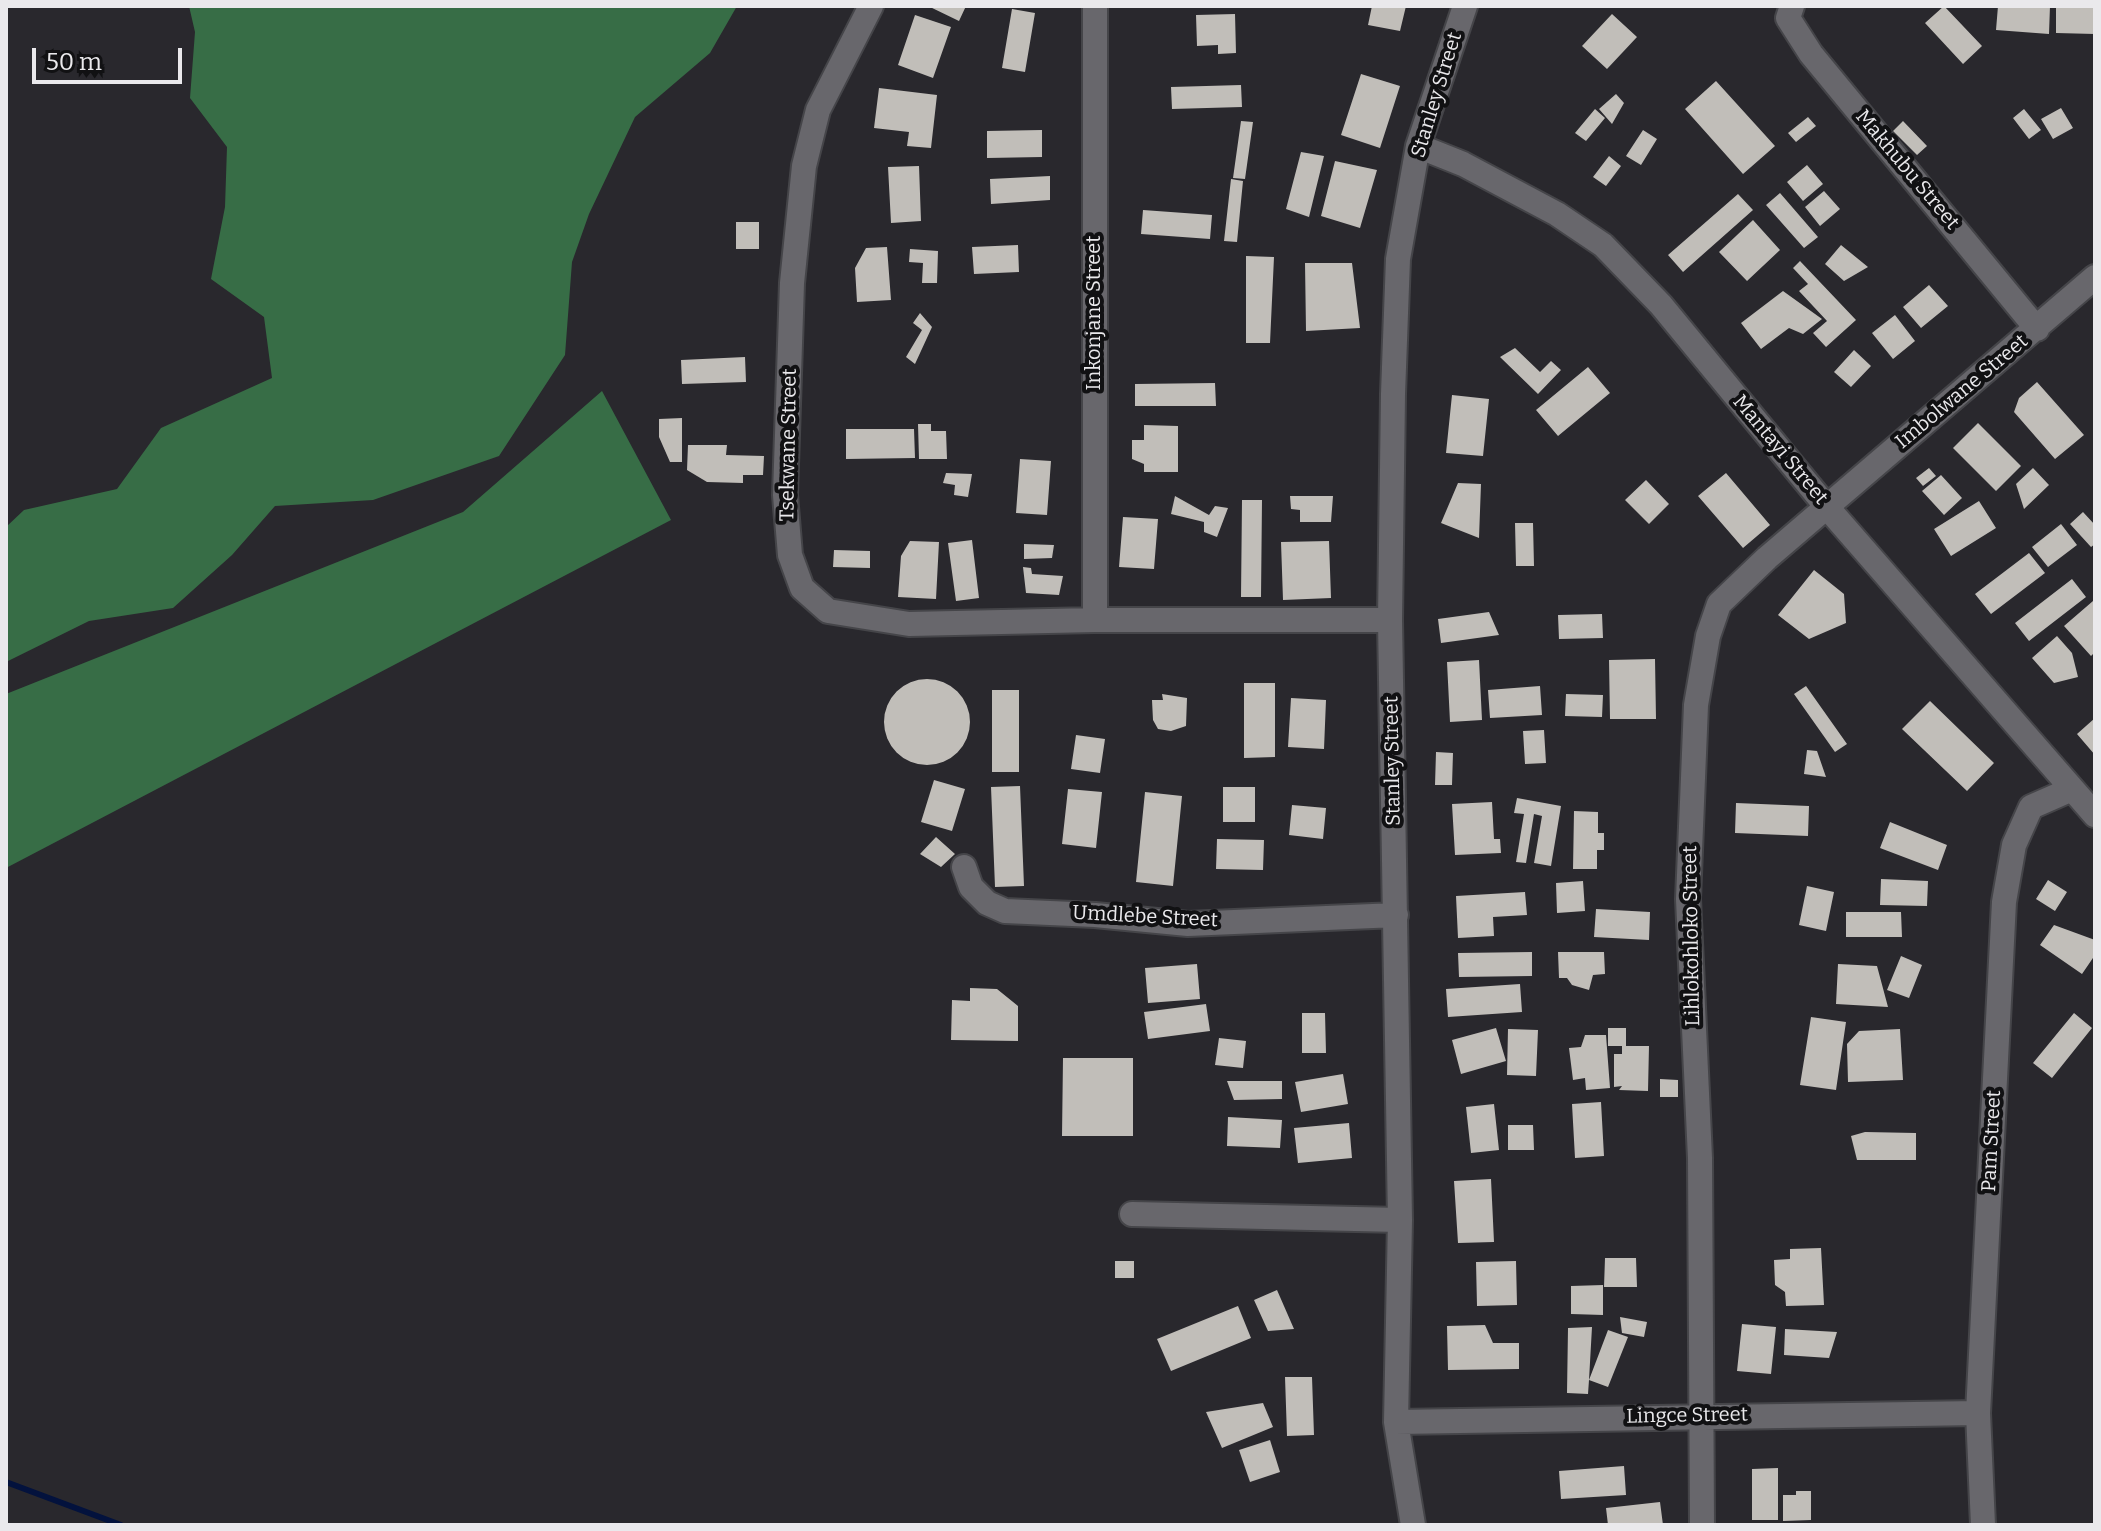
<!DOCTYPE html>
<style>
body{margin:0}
#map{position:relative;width:2101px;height:1531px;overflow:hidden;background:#29282d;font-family:Bitter,serif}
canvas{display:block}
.frame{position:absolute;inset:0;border:8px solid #eae9ec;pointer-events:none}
.scale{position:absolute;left:32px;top:48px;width:150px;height:36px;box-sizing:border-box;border:4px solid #eae9ec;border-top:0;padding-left:10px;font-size:24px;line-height:28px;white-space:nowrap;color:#eae9ec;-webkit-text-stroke:6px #111113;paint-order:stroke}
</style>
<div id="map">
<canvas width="2101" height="1531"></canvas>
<div class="frame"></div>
<div class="scale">50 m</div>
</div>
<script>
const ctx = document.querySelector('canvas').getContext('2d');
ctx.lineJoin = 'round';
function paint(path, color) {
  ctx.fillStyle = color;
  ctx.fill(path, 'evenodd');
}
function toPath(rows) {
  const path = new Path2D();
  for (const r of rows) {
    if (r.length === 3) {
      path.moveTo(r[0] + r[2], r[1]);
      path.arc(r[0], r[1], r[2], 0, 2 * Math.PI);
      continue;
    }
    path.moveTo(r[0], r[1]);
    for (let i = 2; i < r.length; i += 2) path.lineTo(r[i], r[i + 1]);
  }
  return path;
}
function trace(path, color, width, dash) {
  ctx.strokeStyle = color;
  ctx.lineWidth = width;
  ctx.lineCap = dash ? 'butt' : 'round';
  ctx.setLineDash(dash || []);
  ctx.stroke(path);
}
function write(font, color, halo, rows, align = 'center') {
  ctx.font = font + ' Bitter,serif';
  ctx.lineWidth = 8;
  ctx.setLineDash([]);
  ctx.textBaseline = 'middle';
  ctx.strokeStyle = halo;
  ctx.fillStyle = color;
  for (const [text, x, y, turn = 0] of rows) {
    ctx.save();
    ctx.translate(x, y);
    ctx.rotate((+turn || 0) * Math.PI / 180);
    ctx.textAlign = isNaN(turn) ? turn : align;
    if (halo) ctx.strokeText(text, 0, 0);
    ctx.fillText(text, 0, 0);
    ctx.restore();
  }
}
const forest = toPath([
 [189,6,737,6,710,53,635,117,589,214,572,262,565,355,499,456,373,500,275,506,232,555,173,608,89,621,6,662,6,527,24,510,117,489,161,428,272,378,264,317,211,279,225,207,227,147,190,98,195,32],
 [602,391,671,520,6,868,6,694,463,512]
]);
const stream = toPath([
 [6,1482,121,1525]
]);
const building = toPath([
 [928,6,966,6,959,21],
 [1372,6,1406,6,1400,31,1368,25],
 [1944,6,1982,46,1963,64,1925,23],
 [1998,6,2050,6,2049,34,1996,30],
 [2056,6,2095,6,2095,34,2056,33],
 [1012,9,1035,13,1025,72,1002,68],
 [1235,14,1236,53,1218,54,1218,45,1197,46,1196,15],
 [1612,14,1637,37,1607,69,1582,46],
 [915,15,951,27,933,78,898,65],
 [1361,74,1400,86,1380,148,1341,135],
 [1716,81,1775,146,1743,174,1685,109],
 [1241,85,1242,107,1172,109,1171,87],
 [879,88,937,95,931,148,907,146,909,132,874,128],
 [1616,94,1624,103,1612,124,1599,109],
 [2061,108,2073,128,2053,139,2041,119],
 [1595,109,1605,118,1586,141,1575,133],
 [2024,109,2041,130,2029,139,2013,118],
 [1808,117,1816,126,1796,142,1788,133],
 [1241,121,1253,122,1245,179,1233,178],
 [1903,121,1927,146,1917,155,1893,131],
 [1042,130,1042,157,987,158,987,131],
 [1643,130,1657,139,1641,165,1626,156],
 [1301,152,1324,156,1309,217,1286,209],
 [1609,156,1621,166,1606,186,1593,177],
 [1335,161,1377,170,1360,228,1321,216],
 [1807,165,1823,184,1803,201,1787,182],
 [919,166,921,221,891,223,888,167],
 [1050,176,1050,200,991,204,990,179],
 [1231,179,1243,181,1237,242,1224,241],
 [1824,191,1840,209,1820,226,1805,207],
 [1780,193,1818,237,1804,248,1766,205],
 [1738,194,1753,210,1683,272,1668,255],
 [1143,210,1212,215,1210,239,1141,234],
 [1753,220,1780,250,1747,281,1719,252],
 [736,222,759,222,759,249,736,249],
 [1018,245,1019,272,974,274,972,247],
 [1841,245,1868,267,1844,281,1825,264],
 [887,247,891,300,857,302,855,268,866,248],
 [910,249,938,251,937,283,922,283,923,263,909,262],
 [1246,256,1274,257,1270,343,1246,343],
 [1800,261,1856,320,1826,347,1813,333,1827,321,1799,291,1808,284,1793,268],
 [1305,263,1352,263,1360,328,1306,331],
 [1929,285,1948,306,1921,328,1903,307],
 [1783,291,1822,319,1803,334,1789,328,1761,349,1741,323],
 [920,313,932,327,915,364,906,357,922,330,913,323],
 [1895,315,1915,341,1893,359,1872,333],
 [1515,348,1540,372,1551,361,1561,370,1538,394,1500,357],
 [1854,350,1871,366,1851,387,1834,372],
 [745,357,746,382,682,384,681,360],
 [1588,367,1610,393,1558,436,1536,410],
 [2037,382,2084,435,2055,459,2014,412,2019,398],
 [1215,383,1216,406,1135,406,1135,384],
 [1452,395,1489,399,1483,456,1446,453],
 [682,418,682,462,670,462,659,437,659,419],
 [1978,423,2021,466,1996,491,1953,448],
 [918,424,931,424,931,431,946,431,947,459,919,459],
 [1144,425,1178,426,1178,472,1144,472,1144,464,1132,459,1132,440,1144,440],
 [846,429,914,429,915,458,846,459],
 [688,445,727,445,726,455,764,456,763,475,743,475,743,483,707,482,687,470],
 [1020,459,1051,461,1047,515,1016,513],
 [1929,468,1936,476,1923,486,1916,478],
 [2033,468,2049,485,2024,509,2016,484],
 [946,473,972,474,968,497,954,495,955,485,943,483],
 [1726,473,1770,525,1743,548,1698,496],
 [1941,475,1962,498,1944,515,1922,491],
 [1646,480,1669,504,1649,524,1625,500],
 [1458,483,1481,484,1479,538,1441,523],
 [1175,496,1209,515,1215,506,1228,508,1217,537,1204,532,1204,522,1171,514],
 [1290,496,1333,496,1331,522,1300,522,1300,510,1291,509],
 [1242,500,1262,500,1261,597,1241,597],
 [1979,501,1996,528,1951,556,1934,529],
 [2083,512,2095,525,2095,544,2091,547,2070,524],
 [1123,517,1158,519,1154,569,1119,567],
 [1515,523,1533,523,1534,566,1516,566],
 [2061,524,2077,545,2048,567,2032,547],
 [972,540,979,598,956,601,948,543],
 [910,541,939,542,936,599,898,597,901,556],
 [1329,541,1331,598,1283,600,1281,542],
 [1024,544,1054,545,1052,558,1024,559],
 [834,550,870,551,870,568,833,567],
 [2029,553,2045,573,1991,614,1975,594],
 [1023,567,1031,568,1032,574,1063,576,1059,595,1026,593],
 [1814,570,1844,594,1846,623,1809,639,1778,615],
 [2072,579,2086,597,2029,641,2015,623],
 [2093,601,2095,652,2091,656,2064,626],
 [1489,612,1499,635,1441,643,1438,619],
 [1602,614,1603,638,1559,639,1558,615],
 [2057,636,2072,653,2078,677,2054,683,2032,658],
 [1655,659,1656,719,1610,719,1609,660],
 [1479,660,1482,720,1450,722,1447,662],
 [927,722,43],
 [1244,683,1275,683,1275,757,1244,758],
 [1540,686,1542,715,1490,718,1488,690],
 [1806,686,1847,744,1835,752,1794,694],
 [992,690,1019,690,1019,772,992,772],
 [1162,694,1187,698,1186,726,1171,731,1158,729,1153,720,1152,700,1163,700],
 [1566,694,1603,695,1602,717,1565,716],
 [1291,698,1326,700,1324,749,1288,747],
 [1930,701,1994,763,1967,791,1902,729],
 [2095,718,2095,755,2077,734],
 [1544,730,1546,763,1525,764,1523,731],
 [1076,735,1105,739,1100,773,1071,769],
 [1807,750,1817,751,1826,777,1804,774],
 [1436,752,1453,753,1452,785,1435,785],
 [934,780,965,789,952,831,921,822],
 [1020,786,1024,886,995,887,991,787],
 [1223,787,1255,787,1255,822,1223,822],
 [1068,789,1102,792,1096,848,1062,844],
 [1145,792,1182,796,1173,886,1136,882],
 [1517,798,1561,806,1551,866,1534,863,1542,816,1534,814,1526,863,1516,862,1524,814,1514,813],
 [1492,802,1494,839,1500,839,1501,853,1455,855,1452,804],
 [1736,803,1809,806,1808,836,1735,833],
 [1292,805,1326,808,1323,839,1289,835],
 [1574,811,1598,812,1598,833,1604,833,1604,850,1597,850,1597,869,1573,869],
 [1890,822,1947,845,1938,870,1880,848],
 [936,837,955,854,941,867,920,854],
 [1217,839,1264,840,1263,870,1216,869],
 [1881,879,1928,881,1927,906,1880,905],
 [2048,880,2067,892,2055,911,2036,899],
 [1583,881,1585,911,1557,913,1556,883],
 [1807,886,1834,892,1826,931,1799,925],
 [1525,892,1527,915,1493,917,1494,936,1458,938,1456,896],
 [1596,909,1650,912,1649,940,1594,937],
 [1846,912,1901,912,1902,937,1846,937],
 [2054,925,2095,940,2095,955,2082,974,2040,945],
 [1532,952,1532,976,1459,977,1458,953],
 [1558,952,1604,952,1605,974,1593,975,1589,990,1572,985,1567,978,1559,978],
 [1901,956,1922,965,1909,998,1887,990],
 [1197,964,1200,999,1148,1003,1145,968],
 [1838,964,1877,966,1888,1007,1836,1004],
 [1520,984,1522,1012,1448,1017,1446,989],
 [970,988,997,989,1018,1006,1018,1041,951,1040,952,1000,970,1001],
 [1206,1004,1210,1031,1148,1039,1144,1012],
 [1302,1013,1325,1013,1326,1053,1302,1053],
 [2074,1013,2092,1028,2052,1078,2033,1063],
 [1811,1017,1846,1022,1836,1090,1800,1085],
 [1496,1028,1506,1061,1461,1074,1452,1040],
 [1608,1028,1626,1028,1626,1046,1649,1046,1648,1091,1619,1090,1622,1086,1614,1087,1614,1054,1622,1054,1622,1046,1608,1046],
 [1508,1029,1538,1030,1536,1076,1507,1075],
 [1900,1029,1903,1080,1848,1082,1847,1044,1859,1031],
 [1585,1035,1606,1035,1610,1088,1586,1090,1585,1078,1573,1080,1569,1048,1581,1047],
 [1219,1038,1246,1041,1243,1068,1215,1065],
 [1063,1058,1133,1058,1133,1136,1062,1136],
 [1343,1074,1348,1104,1301,1112,1295,1082],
 [1660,1079,1678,1080,1678,1097,1660,1097],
 [1227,1081,1282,1081,1282,1099,1234,1100],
 [1601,1102,1604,1156,1575,1158,1572,1104],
 [1494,1104,1499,1150,1471,1153,1466,1107],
 [1228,1117,1282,1120,1280,1148,1227,1146],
 [1349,1123,1352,1158,1298,1163,1294,1128],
 [1508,1125,1533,1125,1534,1150,1508,1150],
 [1865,1132,1916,1133,1916,1160,1857,1160,1851,1136],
 [1491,1179,1494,1242,1458,1243,1454,1181],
 [1821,1248,1824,1305,1786,1306,1785,1292,1775,1285,1774,1260,1790,1259,1790,1249],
 [1605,1258,1636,1258,1637,1287,1604,1287],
 [1115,1261,1134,1261,1134,1278,1115,1278],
 [1516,1261,1517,1305,1477,1306,1476,1262],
 [1603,1285,1603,1315,1571,1314,1571,1286],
 [1277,1290,1294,1329,1268,1331,1254,1300],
 [1238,1306,1251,1338,1171,1371,1157,1339],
 [1620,1317,1647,1322,1644,1337,1622,1333],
 [1742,1324,1776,1327,1771,1374,1737,1371],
 [1485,1325,1493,1343,1519,1343,1519,1369,1448,1370,1447,1326],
 [1592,1327,1589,1380,1608,1330,1628,1337,1608,1387,1589,1380,1588,1394,1567,1393,1568,1328],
 [1785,1329,1837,1332,1829,1358,1784,1355],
 [1285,1377,1312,1377,1314,1435,1287,1436],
 [1263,1403,1273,1427,1222,1448,1206,1412],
 [1270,1440,1280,1472,1250,1482,1239,1450],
 [1624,1466,1626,1495,1561,1499,1559,1471],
 [1778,1468,1778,1520,1752,1520,1752,1469],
 [1796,1491,1811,1491,1811,1520,1783,1521,1783,1495,1796,1495],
 [1660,1502,1663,1525,1608,1525,1606,1508]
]);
const minor = toPath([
 [871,6,818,110,804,166,792,283,785,495,790,555,802,588,828,611,909,624,1095,620,1390,620],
 [1095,6,1095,620],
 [1792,6,1788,18,1811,54,2037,329],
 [1418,146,1463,164,1557,214,1603,245,1661,305,1826,506,2095,815],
 [964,867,971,887,987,903,1005,911,1095,915,1188,924,1396,915],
 [1132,1214,1400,1220],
 [1396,1422,1978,1413],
 [1413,1525,1396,1422,1400,1220,1390,620,1393,394,1398,259,1418,146,1465,6],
 [1702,1525,1700,1158,1688,899,1696,705,1708,636,1719,604,1767,558,2095,277],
 [1983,1525,1978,1413,2004,902,2014,845,2031,807,2072,789]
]);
const streetNames = [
 ["Stanley Street",1437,95,-73],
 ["Makhubu Street",1907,170,50],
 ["Inkonjane Street",1094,313,-90],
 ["Imbolwane Street",1962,392,-40],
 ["Tsekwane Street",789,445,-89],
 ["Mantayi Street",1780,450,50],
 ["Stanley Street",1393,761,-91],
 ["Umdlebe Street",1145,917,3],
 ["Lihlokohloko Street",1692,936,-91],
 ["Pam Street",1992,1141,-87],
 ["Lingce Street",1687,1416,-1]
];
paint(forest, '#376d46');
trace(stream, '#03123d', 6);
paint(building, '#c1beb9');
trace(minor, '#454549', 28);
trace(minor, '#68676c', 24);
write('20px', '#eae9ec', '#111113', streetNames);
</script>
